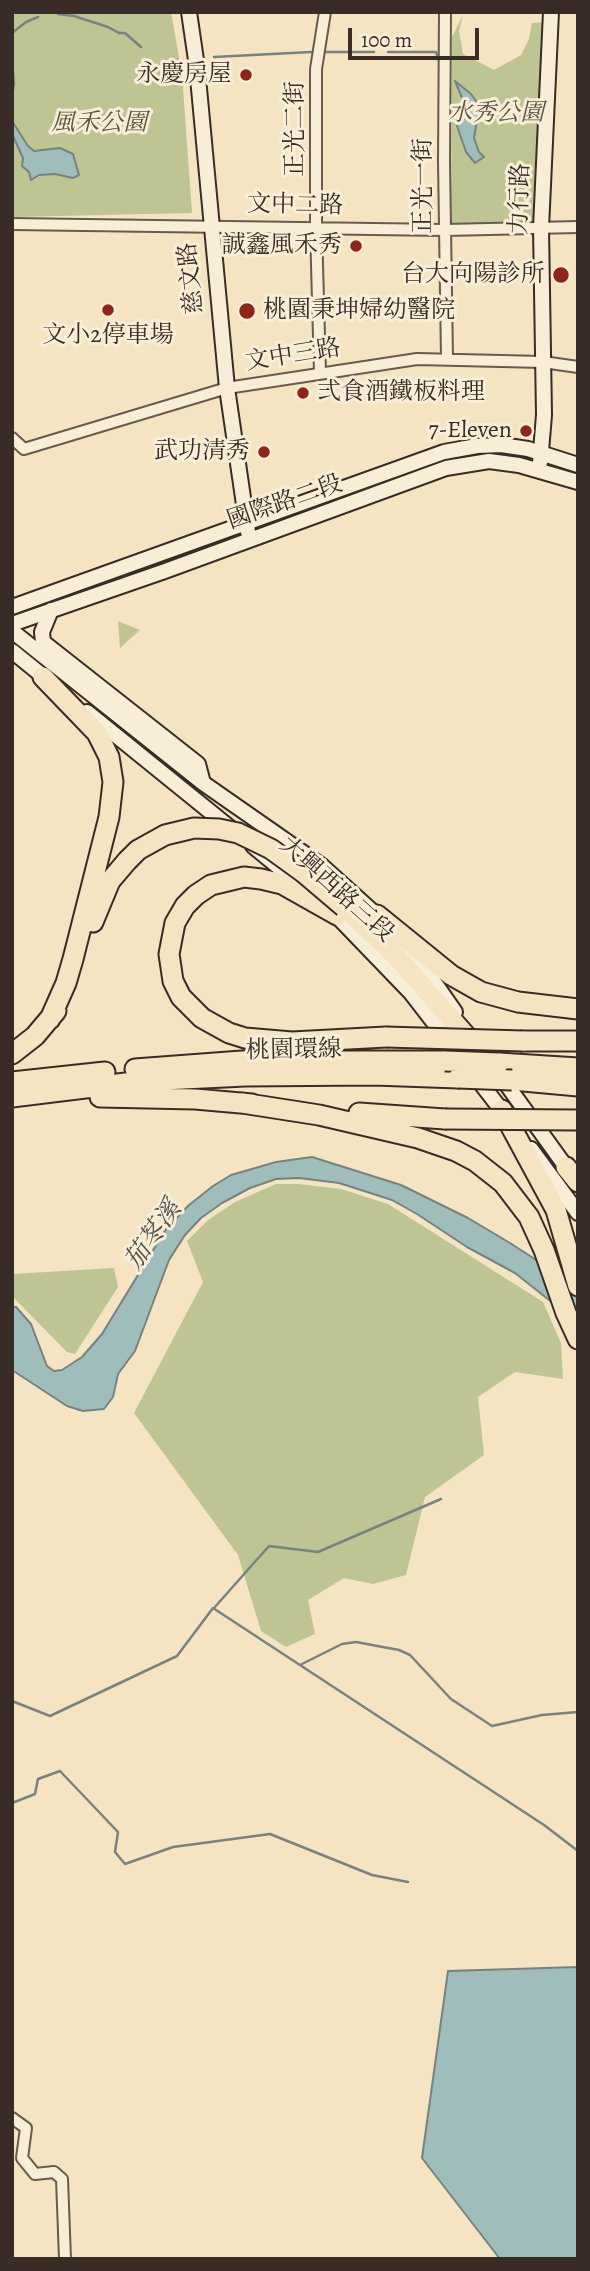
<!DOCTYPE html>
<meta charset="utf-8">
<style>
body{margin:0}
#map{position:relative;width:590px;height:2271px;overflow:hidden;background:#f5e4c2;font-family:Alegreya,serif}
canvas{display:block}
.frame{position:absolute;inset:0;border:14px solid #392c27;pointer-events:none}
.scale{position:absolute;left:348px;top:28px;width:131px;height:32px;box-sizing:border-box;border:4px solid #392c27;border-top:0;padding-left:9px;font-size:21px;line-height:24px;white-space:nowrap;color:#392c27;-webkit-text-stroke:5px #f8edd7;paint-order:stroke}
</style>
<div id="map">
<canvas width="590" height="2271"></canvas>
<div class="frame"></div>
<div class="scale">100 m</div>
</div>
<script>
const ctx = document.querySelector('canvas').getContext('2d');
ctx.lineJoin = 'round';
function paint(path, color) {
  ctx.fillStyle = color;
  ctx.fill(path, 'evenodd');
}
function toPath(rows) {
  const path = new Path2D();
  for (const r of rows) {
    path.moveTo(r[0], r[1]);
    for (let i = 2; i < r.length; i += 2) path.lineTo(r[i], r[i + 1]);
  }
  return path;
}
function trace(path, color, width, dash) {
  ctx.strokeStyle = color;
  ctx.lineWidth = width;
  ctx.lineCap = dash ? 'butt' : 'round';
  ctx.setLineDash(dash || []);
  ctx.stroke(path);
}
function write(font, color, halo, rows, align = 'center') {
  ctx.font = font + ' Alegreya,"Noto Serif TC",serif';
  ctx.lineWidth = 6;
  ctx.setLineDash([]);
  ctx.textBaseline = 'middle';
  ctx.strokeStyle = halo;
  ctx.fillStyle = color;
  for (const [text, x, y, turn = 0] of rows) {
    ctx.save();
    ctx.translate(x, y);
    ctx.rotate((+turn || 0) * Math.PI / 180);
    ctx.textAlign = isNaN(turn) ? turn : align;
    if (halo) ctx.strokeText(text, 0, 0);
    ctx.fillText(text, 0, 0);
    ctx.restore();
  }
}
const green = toPath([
 [12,12,171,12,182,74,192,213,12,217],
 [463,15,459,31,463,54,494,70,521,55,529,39,532,23,543,22,535,223,451,223,452,37],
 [118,621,140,630,120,648],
 [276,1184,298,1184,341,1189,388,1204,543,1302,561,1343,563,1379,515,1372,478,1397,484,1455,425,1497,406,1575,373,1584,344,1578,308,1600,315,1634,286,1647,261,1631,238,1555,134,1413,203,1282,187,1241,208,1220,235,1202],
 [114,1268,118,1287,75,1354,67,1352,12,1296,12,1274]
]);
const water = toPath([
 [455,81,471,94,476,101,478,115,474,138,479,152,484,157,475,163,466,152,456,123,463,100,455,81],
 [12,121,28,146,34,151,60,148,73,154,79,175,73,178,55,174,39,175,31,180,29,172,22,166,23,158,12,134,12,121],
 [312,1157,401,1185,468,1218,510,1243,578,1287,578,1316,549,1300,515,1273,467,1247,417,1214,392,1200,339,1183,299,1178,276,1179,250,1188,222,1203,201,1218,185,1235,169,1260,135,1351,118,1374,113,1397,104,1409,83,1411,67,1406,12,1370,12,1307,16,1307,31,1324,47,1366,54,1371,62,1370,82,1357,102,1334,166,1229,189,1205,213,1186,231,1175,276,1162,312,1157],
 [578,1967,578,2259,500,2259,422,2158,448,1971,578,1967]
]);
const stream = toPath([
 [58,14,74,16,108,27,119,33,125,33,141,47],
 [12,33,26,22,38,17],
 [325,52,374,52],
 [388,52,436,52,440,64],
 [214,57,311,52],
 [12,60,14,84,12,95],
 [214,1608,269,1546,318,1552,441,1499],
 [300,1665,342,1644,356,1642,399,1650,410,1655,451,1699,492,1726,542,1715,578,1712],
 [12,1701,50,1716,177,1656,213,1608,544,1825,578,1851],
 [12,1803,35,1794,38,1779,60,1771,118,1832,115,1852,125,1864,173,1847,270,1834,372,1875,408,1882]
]);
const street = toPath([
 [445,12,444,161,447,359],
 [12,224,445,230,578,227],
 [320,373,316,228,316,69,325,12],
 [12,438,24,449,227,388,417,359,543,362,578,367],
 [12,2118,26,2128,22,2158,35,2174,54,2172,62,2179,65,2259]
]);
const secondary = toPath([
 [189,12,197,67,227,388,248,532],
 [540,463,544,415,541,228,551,12],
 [12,607,444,452,477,446,501,445,528,449,578,465],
 [51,610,42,632,43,642,198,764,203,783],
 [12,624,165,571,446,468,489,461,519,465,578,482],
 [12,631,203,783,322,866,383,921],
 [12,651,49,681],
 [87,712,234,831],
 [253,846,308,891],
 [331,910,411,993,506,1116],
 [401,942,432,979,455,1012],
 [499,1074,571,1174],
 [531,1149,578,1213]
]);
const highway = toPath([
 [43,677,97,733,109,757,113,782,109,817,73,959,66,983,50,1019],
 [344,907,396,956,496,1070],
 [337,915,282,884,261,879,244,877,211,885,196,895,185,906,175,923,169,954,173,981,181,997,202,1018,229,1033,245,1038,292,1042,386,1037],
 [377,915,451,975,481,992,518,1002,578,1009],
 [93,922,110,881,127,861],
 [523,1041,578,1041],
 [12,1054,35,1036,56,1011],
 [499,1063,578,1068],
 [135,1069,242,1061,445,1061],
 [512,1080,578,1086],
 [12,1082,105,1072],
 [12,1097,142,1081,245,1076,374,1075,458,1078],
 [100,1097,195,1099,252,1104],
 [242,1103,319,1115,418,1138,456,1151,475,1161,503,1183,529,1217,544,1250,566,1313,578,1339],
 [502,1110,556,1210,578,1286],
 [359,1113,445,1119],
 [566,1167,578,1182]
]);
const highwayBridge = toPath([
 [127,861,138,850,165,835,194,828,219,829,238,833,271,849,304,873,344,907],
 [386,1037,523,1041],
 [445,1061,499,1063],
 [458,1078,512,1080],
 [445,1119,578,1120]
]);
const markers = [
 [246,75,7,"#8f2418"],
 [356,246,7,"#8f2418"],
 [561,275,9,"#8f2418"],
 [108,310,7,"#8f2418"],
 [247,311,9,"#8f2418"],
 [303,393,7,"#8f2418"],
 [526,431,7,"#8f2418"],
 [264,452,7,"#8f2418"]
];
const poiNames = [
 ["永慶房屋",232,75],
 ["誠鑫風禾秀",342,246],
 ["台大向陽診所",545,275],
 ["桃園秉坤婦幼醫院",263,311,"left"],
 ["文小2停車場",108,336,"center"],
 ["弍食酒鐵板料理",317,393,"left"],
 ["7-Eleven",512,431],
 ["武功清秀",250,452]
];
const parkNames = [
 ["水秀公園",496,114],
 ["風禾公園",99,124]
];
const streetNames = [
 ["正光二街",296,129,-90],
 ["正光一街",424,186,-90],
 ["力行路",521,199,-88],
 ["文中二路",295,206,1],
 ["慈文路",192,278,-96],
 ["文中三路",293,356,-9],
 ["國際路二段",285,503,-19],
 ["大興西路三段",336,890,42],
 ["桃園環線",294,1051,-1]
];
const waterNames = [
 ["茄苳溪",154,1236,-55]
];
paint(green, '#bec492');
paint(water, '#9fbdbb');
trace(water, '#768380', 2);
trace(stream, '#768380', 2.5);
trace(street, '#685a4e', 14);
trace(secondary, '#392c27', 18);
trace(highway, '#392c27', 23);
trace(street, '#f8edd7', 10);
trace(secondary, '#f8edd7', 14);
trace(highway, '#f5e4c2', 19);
trace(highwayBridge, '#392c27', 23, []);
trace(highwayBridge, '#f5e4c2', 19);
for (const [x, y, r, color] of markers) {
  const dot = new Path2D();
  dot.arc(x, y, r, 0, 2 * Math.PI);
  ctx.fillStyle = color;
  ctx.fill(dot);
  trace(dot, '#f8edd7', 2.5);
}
write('24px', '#392c27', '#f8edd7', poiNames, 'right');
write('italic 24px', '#5a5242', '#f8edd7', parkNames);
write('24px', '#392c27', '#f8edd7', streetNames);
write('italic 26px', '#52504c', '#f8edd7', waterNames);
</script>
